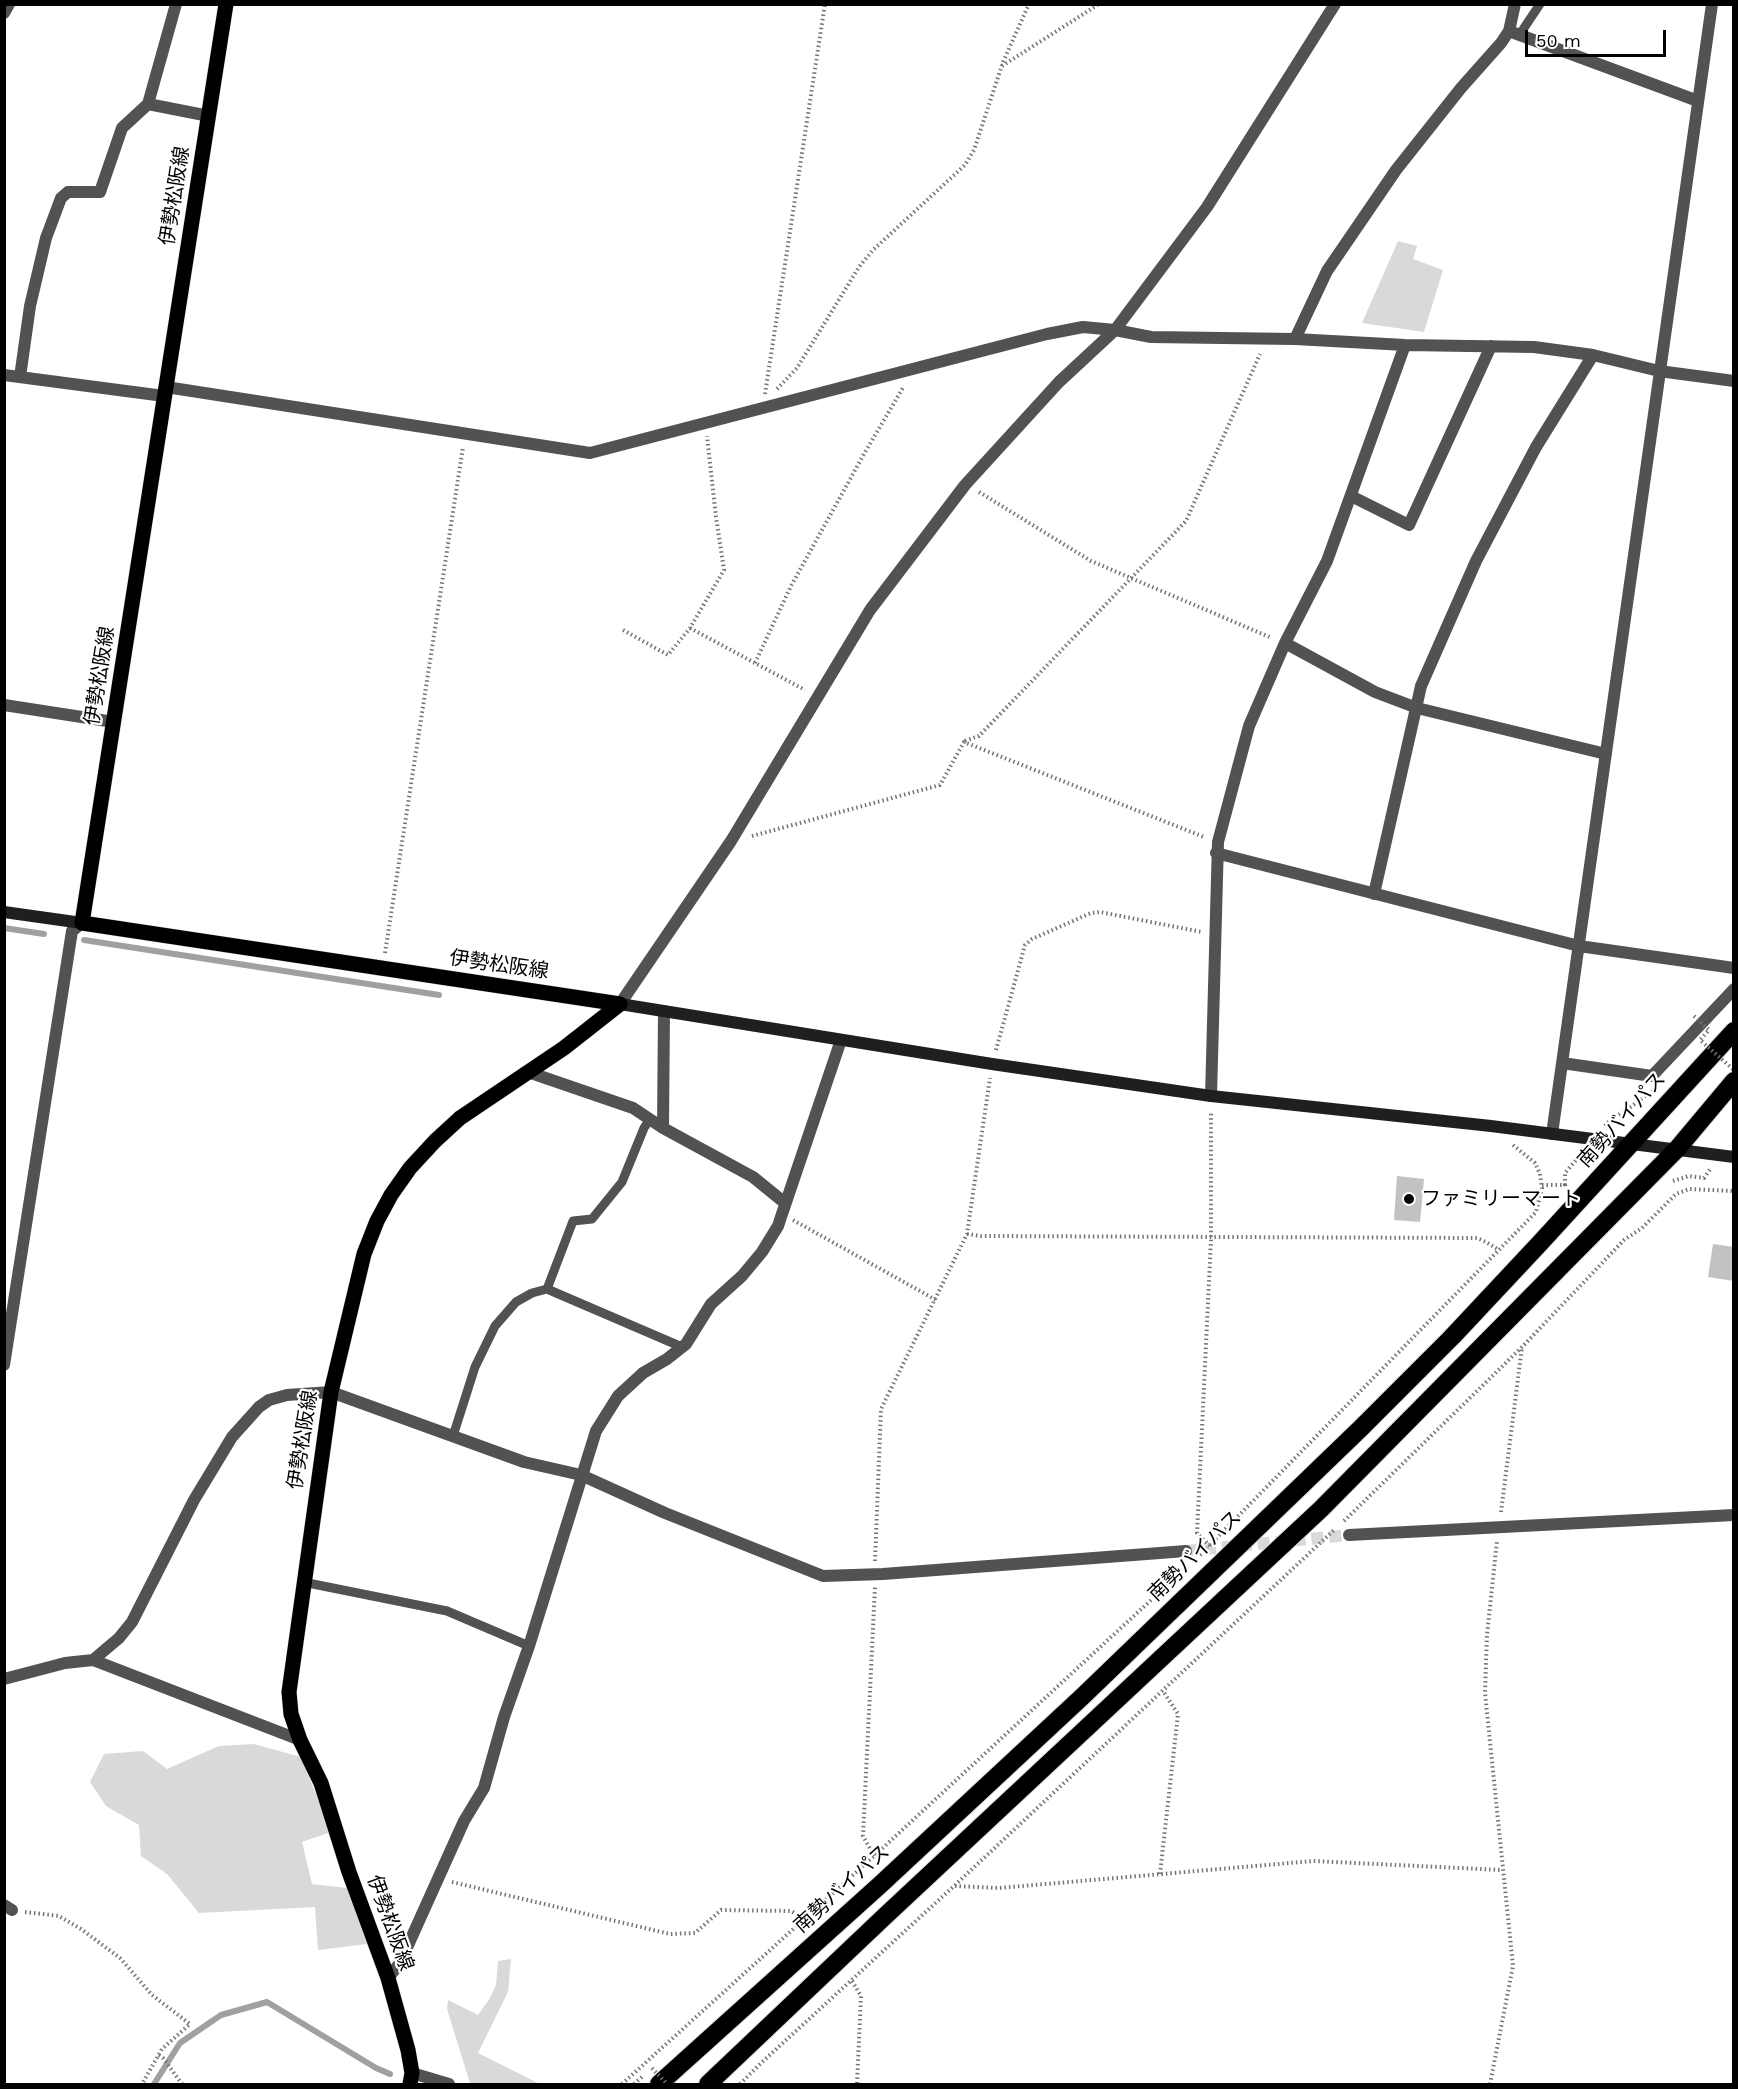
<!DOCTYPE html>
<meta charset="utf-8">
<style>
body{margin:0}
#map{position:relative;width:1738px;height:2089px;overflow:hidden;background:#fff;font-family:"Work Sans",sans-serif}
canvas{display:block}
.frame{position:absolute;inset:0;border:6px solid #000;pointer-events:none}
.scale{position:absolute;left:1525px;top:30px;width:141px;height:27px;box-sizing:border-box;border:3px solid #000;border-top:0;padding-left:8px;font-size:18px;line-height:21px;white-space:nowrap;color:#000;-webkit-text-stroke:4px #fff;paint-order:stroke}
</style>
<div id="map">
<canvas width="1738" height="2089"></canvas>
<div class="frame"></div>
<div class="scale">50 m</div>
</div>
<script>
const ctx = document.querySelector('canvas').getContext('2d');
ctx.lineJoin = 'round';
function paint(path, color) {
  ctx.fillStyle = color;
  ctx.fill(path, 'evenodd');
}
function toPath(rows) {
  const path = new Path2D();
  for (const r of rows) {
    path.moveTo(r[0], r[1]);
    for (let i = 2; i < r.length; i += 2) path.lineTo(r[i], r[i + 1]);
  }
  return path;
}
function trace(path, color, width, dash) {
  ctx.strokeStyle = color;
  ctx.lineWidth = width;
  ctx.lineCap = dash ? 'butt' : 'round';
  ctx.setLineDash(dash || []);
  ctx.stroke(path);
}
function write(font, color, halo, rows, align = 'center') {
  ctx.font = font + ' "Work Sans","Noto Sans JP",sans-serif';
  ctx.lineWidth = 4.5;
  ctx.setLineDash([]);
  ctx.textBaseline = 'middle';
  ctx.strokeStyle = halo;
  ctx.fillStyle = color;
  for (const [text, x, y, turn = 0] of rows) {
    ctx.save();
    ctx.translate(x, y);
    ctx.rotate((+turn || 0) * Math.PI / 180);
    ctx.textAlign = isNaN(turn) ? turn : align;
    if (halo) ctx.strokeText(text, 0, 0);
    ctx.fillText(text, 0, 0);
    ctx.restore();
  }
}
const green = toPath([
 [1398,241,1417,246,1413,259,1443,270,1424,332,1362,323],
 [254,1744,301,1757,331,1832,302,1842,312,1884,347,1888,367,1944,318,1950,315,1907,199,1913,167,1874,141,1856,139,1825,106,1806,90,1782,104,1754,143,1751,167,1769,219,1746],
 [511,1959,508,1992,478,2053,540,2084,470,2083,447,2009,448,2000,478,2015,490,1998,496,1985,498,1961]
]);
const stream = toPath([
 [4,928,44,934],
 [84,940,439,995],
 [154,2084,180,2043,221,2015,267,2002,376,2068,390,2074]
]);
const building = toPath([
 [1397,1176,1424,1179,1420,1222,1394,1220],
 [1713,1244,1734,1247,1734,1281,1708,1277]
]);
const streetTunnel = toPath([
 [1186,1551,1349,1535]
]);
const path = toPath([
 [1002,66,1099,4],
 [777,389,797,368,859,267,873,250,965,165,974,150,1003,62,1029,4],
 [765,394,825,4],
 [979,492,1091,561,1272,638],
 [690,628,805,690],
 [623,630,668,655,690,628,724,570,716,517,707,436],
 [755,663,791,586,864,454,904,386],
 [965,741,979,736,1186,521,1260,354],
 [752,836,940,785,964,742,1204,837],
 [385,953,463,447],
 [996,1050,1025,945,1032,939,1091,913,1100,912,1202,932],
 [1605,1126,1611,1119,1624,1112,1652,1091],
 [1673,1181,1689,1176,1704,1178,1711,1168],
 [1542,1185,1565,1185,1565,1189],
 [1565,1185,1565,1173,1583,1152],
 [793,1220,936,1300],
 [967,1234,981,1236,1477,1238,1486,1242,1499,1250],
 [1501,1512,1522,1347],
 [1344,1521,1523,1346,1624,1240,1642,1228,1676,1194,1689,1189,1734,1191],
 [1210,1546,1197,1533,1211,1240,1211,1111],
 [1200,1555,1536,1212,1542,1188,1540,1174,1535,1163,1513,1145],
 [875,1561,881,1409,967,1234,990,1078],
 [874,1856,863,1836,875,1587],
 [1160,1874,1178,1714,1163,1691],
 [452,1882,670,1934,695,1933,721,1910,791,1911,805,1919],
 [955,1886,999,1888,1034,1885,1313,1861,1502,1870],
 [25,1912,59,1916,81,1929,120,1958,152,1995,190,2024,162,2049,142,2084],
 [852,1981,861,1996,857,2084],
 [159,2055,163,2058,182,2084],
 [622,2084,874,1856,1188,1566],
 [634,2084,642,2077],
 [740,2084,760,2064,954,1886,1334,1530],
 [1490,2084,1513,1966,1485,1693,1487,1635,1497,1541]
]);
const lane = toPath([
 [1520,34,1540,4],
 [547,1289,573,1221,592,1219,622,1182,644,1128,650,1119],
 [453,1436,475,1367,495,1326,516,1302,532,1293,547,1289,682,1347],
 [303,1582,447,1611,529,1646]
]);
const street = toPath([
 [4,13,9,4],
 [1509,31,1515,4],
 [148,104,209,116],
 [1295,339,1327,271,1396,170,1461,88,1501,43,1509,31,1698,101],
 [4,375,164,396],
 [20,377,30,306,46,238,61,198,68,192,100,192,122,128,148,104,176,4],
 [166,387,590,453,1047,334,1083,327,1115,330,1151,337,1295,339,1405,345,1534,347,1593,355,1659,371,1734,381],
 [1351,496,1409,525,1491,346],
 [1285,643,1375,692,1417,708,1606,754],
 [4,705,114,722],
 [1216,853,1579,946,1734,968],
 [1374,894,1421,686,1476,561,1536,447,1593,355],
 [620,1004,731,841,870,610,965,485,1059,382,1115,330,1207,207,1335,4],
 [664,1011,663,1128,753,1177,785,1203],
 [1562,1063,1652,1076,1734,989],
 [528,1072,633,1108,663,1128],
 [1211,1096,1218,842,1249,726,1285,643,1327,561,1405,345],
 [1552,1134,1712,4],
 [4,1365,72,931,82,923],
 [1349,1535,1734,1515],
 [93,1660,300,1740],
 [4,1679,65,1663,93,1660,119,1638,132,1622,194,1500,232,1437,259,1407,269,1400,287,1395,331,1392,524,1462,581,1475,665,1513,823,1576,883,1574,1186,1551],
 [4,1905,12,1910],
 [388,1978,400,1963,464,1821,484,1788,504,1717,529,1646,596,1431,618,1396,643,1373,667,1359,686,1344,711,1304,742,1276,762,1252,778,1226,782,1214,841,1040],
 [412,2073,449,2084]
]);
const secondary = toPath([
 [4,912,82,923],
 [620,1004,992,1064,1211,1096,1491,1126,1734,1157]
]);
const primary = toPath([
 [226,4,82,923,620,1004],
 [410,2084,412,2073,408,2050,388,1978,349,1872,321,1783,300,1740,291,1714,289,1692,331,1392,364,1254,377,1221,391,1195,410,1168,435,1141,460,1118,564,1048,620,1004]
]);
const highway = toPath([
 [659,2084,881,1884,1083,1696,1361,1428,1452,1337,1541,1242,1734,1031],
 [708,2084,884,1917,1321,1509,1677,1149,1734,1081]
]);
const pathBridge = toPath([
 [1694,1016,1709,1030,1700,1040,1734,1070],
 [652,2068,667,2084]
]);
const markers = [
 [1409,1199,6,"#000"]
];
const streetNames = [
 ["伊勢松阪線",175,196,-81],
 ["伊勢松阪線",100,676,-81],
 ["伊勢松阪線",499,965,8],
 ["南勢バイパス",1622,1120,-48],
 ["伊勢松阪線",303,1440,-81],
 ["南勢バイパス",1195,1556,-44],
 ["南勢バイパス",842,1889,-42],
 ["伊勢松阪線",390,1923,70]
];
const poiNames = [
 ["ファミリーマート",1421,1199]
];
paint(green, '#d9d9d9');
trace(stream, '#a0a0a0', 6);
paint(building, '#c2c2c2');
trace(streetTunnel, '#d9d9d9', 12, [12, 6]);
trace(primary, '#dbdbdb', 16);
trace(highway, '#dbdbdb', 20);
trace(path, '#747474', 4, [1.5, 3]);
trace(lane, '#525252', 9);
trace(street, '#525252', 12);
trace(secondary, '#1f1f1f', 12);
trace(primary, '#000', 15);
trace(highway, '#000', 18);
trace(pathBridge, '#747474', 4, [1.5, 3]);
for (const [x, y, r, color] of markers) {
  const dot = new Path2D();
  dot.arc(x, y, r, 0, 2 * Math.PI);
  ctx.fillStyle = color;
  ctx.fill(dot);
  trace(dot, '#fff', 2);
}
write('20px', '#000', '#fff', streetNames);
write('20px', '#000', '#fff', poiNames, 'left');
</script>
